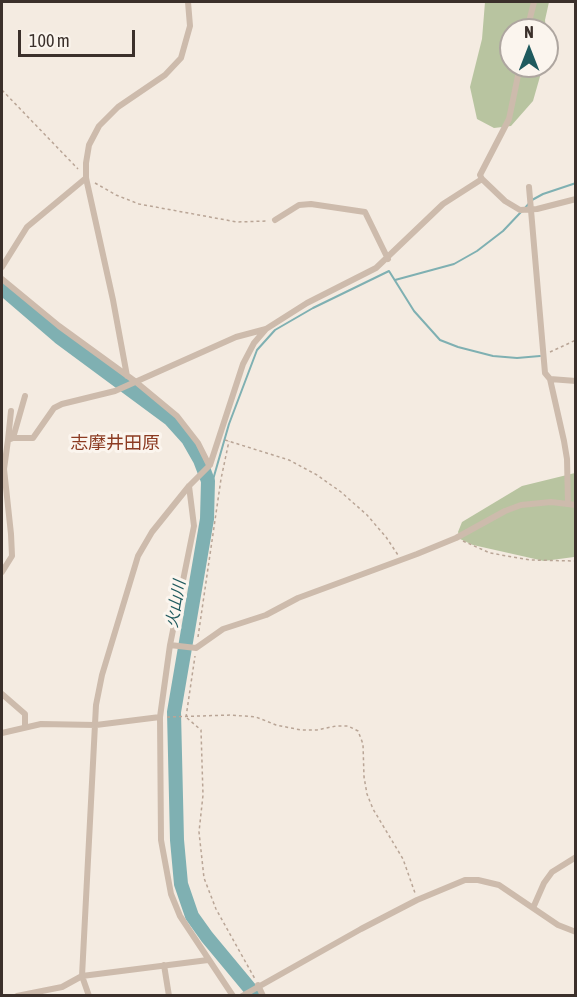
<!DOCTYPE html>
<meta charset="utf-8">
<style>
body{margin:0}
#map{position:relative;width:577px;height:997px;overflow:hidden;background:#f4ebe1;font-family:"Asap Condensed",sans-serif}
canvas{display:block}
.frame{position:absolute;inset:0;border:3px solid #3b302b;pointer-events:none}
.north{position:absolute;left:499px;top:18px;width:60px;height:60px;box-sizing:border-box;background:#fbf5ee;border:2px solid #aea6a0;border-radius:50%;rotate:0deg;font-size:16px;font-weight:700;line-height:24px;text-align:center;color:#3b302b}
.north::after{content:'';display:block;margin:auto;width:21px;height:27px;background:#1f5a5e;clip-path:polygon(50% 0,100% 100%,50% 72%,0 100%)}
.scale{position:absolute;left:18px;top:30px;width:117px;height:27px;box-sizing:border-box;border:3px solid #3b302b;border-top:0;padding-left:8px;font-size:18px;line-height:21px;white-space:nowrap;color:#3b302b;-webkit-text-stroke:4px #fbf5ee;paint-order:stroke}
</style>
<div id="map">
<canvas width="577" height="997"></canvas>
<div class="frame"></div>
<div class="north">N</div>
<div class="scale">100 m</div>
</div>
<script>
const ctx = document.querySelector('canvas').getContext('2d');
ctx.lineJoin = 'round';
function paint(path, color) {
  ctx.fillStyle = color;
  ctx.fill(path, 'evenodd');
}
function toPath(rows) {
  const path = new Path2D();
  for (const r of rows) {
    path.moveTo(r[0], r[1]);
    for (let i = 2; i < r.length; i += 2) path.lineTo(r[i], r[i + 1]);
  }
  return path;
}
function trace(path, color, width, dash) {
  ctx.strokeStyle = color;
  ctx.lineWidth = width;
  ctx.lineCap = dash ? 'butt' : 'round';
  ctx.setLineDash(dash || []);
  ctx.stroke(path);
}
function write(font, color, halo, rows, align = 'center') {
  ctx.font = font + ' "Asap Condensed","Noto Sans JP",sans-serif';
  ctx.lineWidth = 6;
  ctx.setLineDash([]);
  ctx.textBaseline = 'middle';
  ctx.strokeStyle = halo;
  ctx.fillStyle = color;
  for (const [text, x, y, turn = 0] of rows) {
    ctx.save();
    ctx.translate(x, y);
    ctx.rotate((+turn || 0) * Math.PI / 180);
    ctx.textAlign = isNaN(turn) ? turn : align;
    if (halo) ctx.strokeText(text, 0, 0);
    ctx.fillText(text, 0, 0);
    ctx.restore();
  }
}
const green = toPath([
 [485,2,549,2,545,20,546,30,511,30,511,66,543,66,533,101,511,126,494,128,477,119,470,87,482,39],
 [575,473,574,557,544,561,473,545,460,539,458,532,462,522,522,486]
]);
const stream = toPath([
 [525,208,532,200,543,194,576,183],
 [395,280,454,264,477,251,503,231,521,212],
 [208,497,229,424,257,350,275,330,313,308,389,271,414,311,440,340,458,347,493,356,517,358,540,356]
]);
const river = toPath([
 [2,288,59,337,170,419,188,439,200,460,208,481,207,519,174,712,177,840,181,884,192,916,207,937,256,996]
]);
const path = toPath([
 [2,90,78,169],
 [95,183,116,195,139,204,237,222,267,221],
 [550,352,576,340],
 [225,440,289,460,317,475,341,492,367,515,386,537,398,555],
 [463,541,490,553,530,560,576,561],
 [198,637,221,479,229,441],
 [167,717,231,715,256,717,276,725,301,730,317,730,336,726,348,726,358,731,363,744,364,777,367,794,373,809,403,859,415,893],
 [186,717,195,656],
 [187,718,201,730,203,795,199,832,204,878,216,909,255,979]
]);
const minor = toPath([
 [527,30,534,2],
 [482,179,480,175,509,119,520,66],
 [482,179,505,201,520,210,537,209,576,199],
 [529,187,545,373,550,379,564,441,567,459,568,504],
 [275,220,299,205,311,204,365,212,388,259],
 [2,267,27,227,86,178],
 [2,279,59,326,136,382,177,416,198,443,209,465],
 [127,376,113,300,86,178,86,163,89,145,99,126,118,107,165,75,181,58,190,26,188,2],
 [550,379,576,381],
 [13,438,25,396],
 [8,440,11,411],
 [189,486,194,526,170,645,160,717,161,840,171,894,180,916,233,996],
 [2,572,12,556,11,534,4,469,8,440,13,438,33,438,54,408,62,404,115,391,236,337,266,329,307,303,376,268,443,204,482,179],
 [170,645,196,648,223,629,266,615,298,598,417,554,456,538,505,511,521,505,551,502,576,505],
 [2,694,25,714,25,727],
 [2,733,41,724,96,725,160,717],
 [533,908,544,883,552,872,576,857],
 [164,965,169,996],
 [258,985,263,996],
 [17,996,62,987,82,976,208,960],
 [89,996,82,976,96,705,102,675,138,556,152,532,189,486,210,465,243,364,254,343,266,329],
 [242,996,361,929,417,900,465,880,478,880,499,885,558,925,576,932]
]);
const waterNames = [
 ["火山川",176,604,-80]
];
const quarterNames = [
 ["志摩井田原",115,443]
];
paint(green, '#b8c4a0');
trace(stream, '#7fb0b2', 2);
trace(river, '#7fb0b2', 14);
trace(path, '#b9a596', 1.5, [3, 3]);
trace(minor, '#cdbbac', 6);
write('italic 16px', '#1f5a5e', '#fbf5ee', waterNames);
write('18px', '#8c3b22', '#fbf5ee', quarterNames);
</script>
